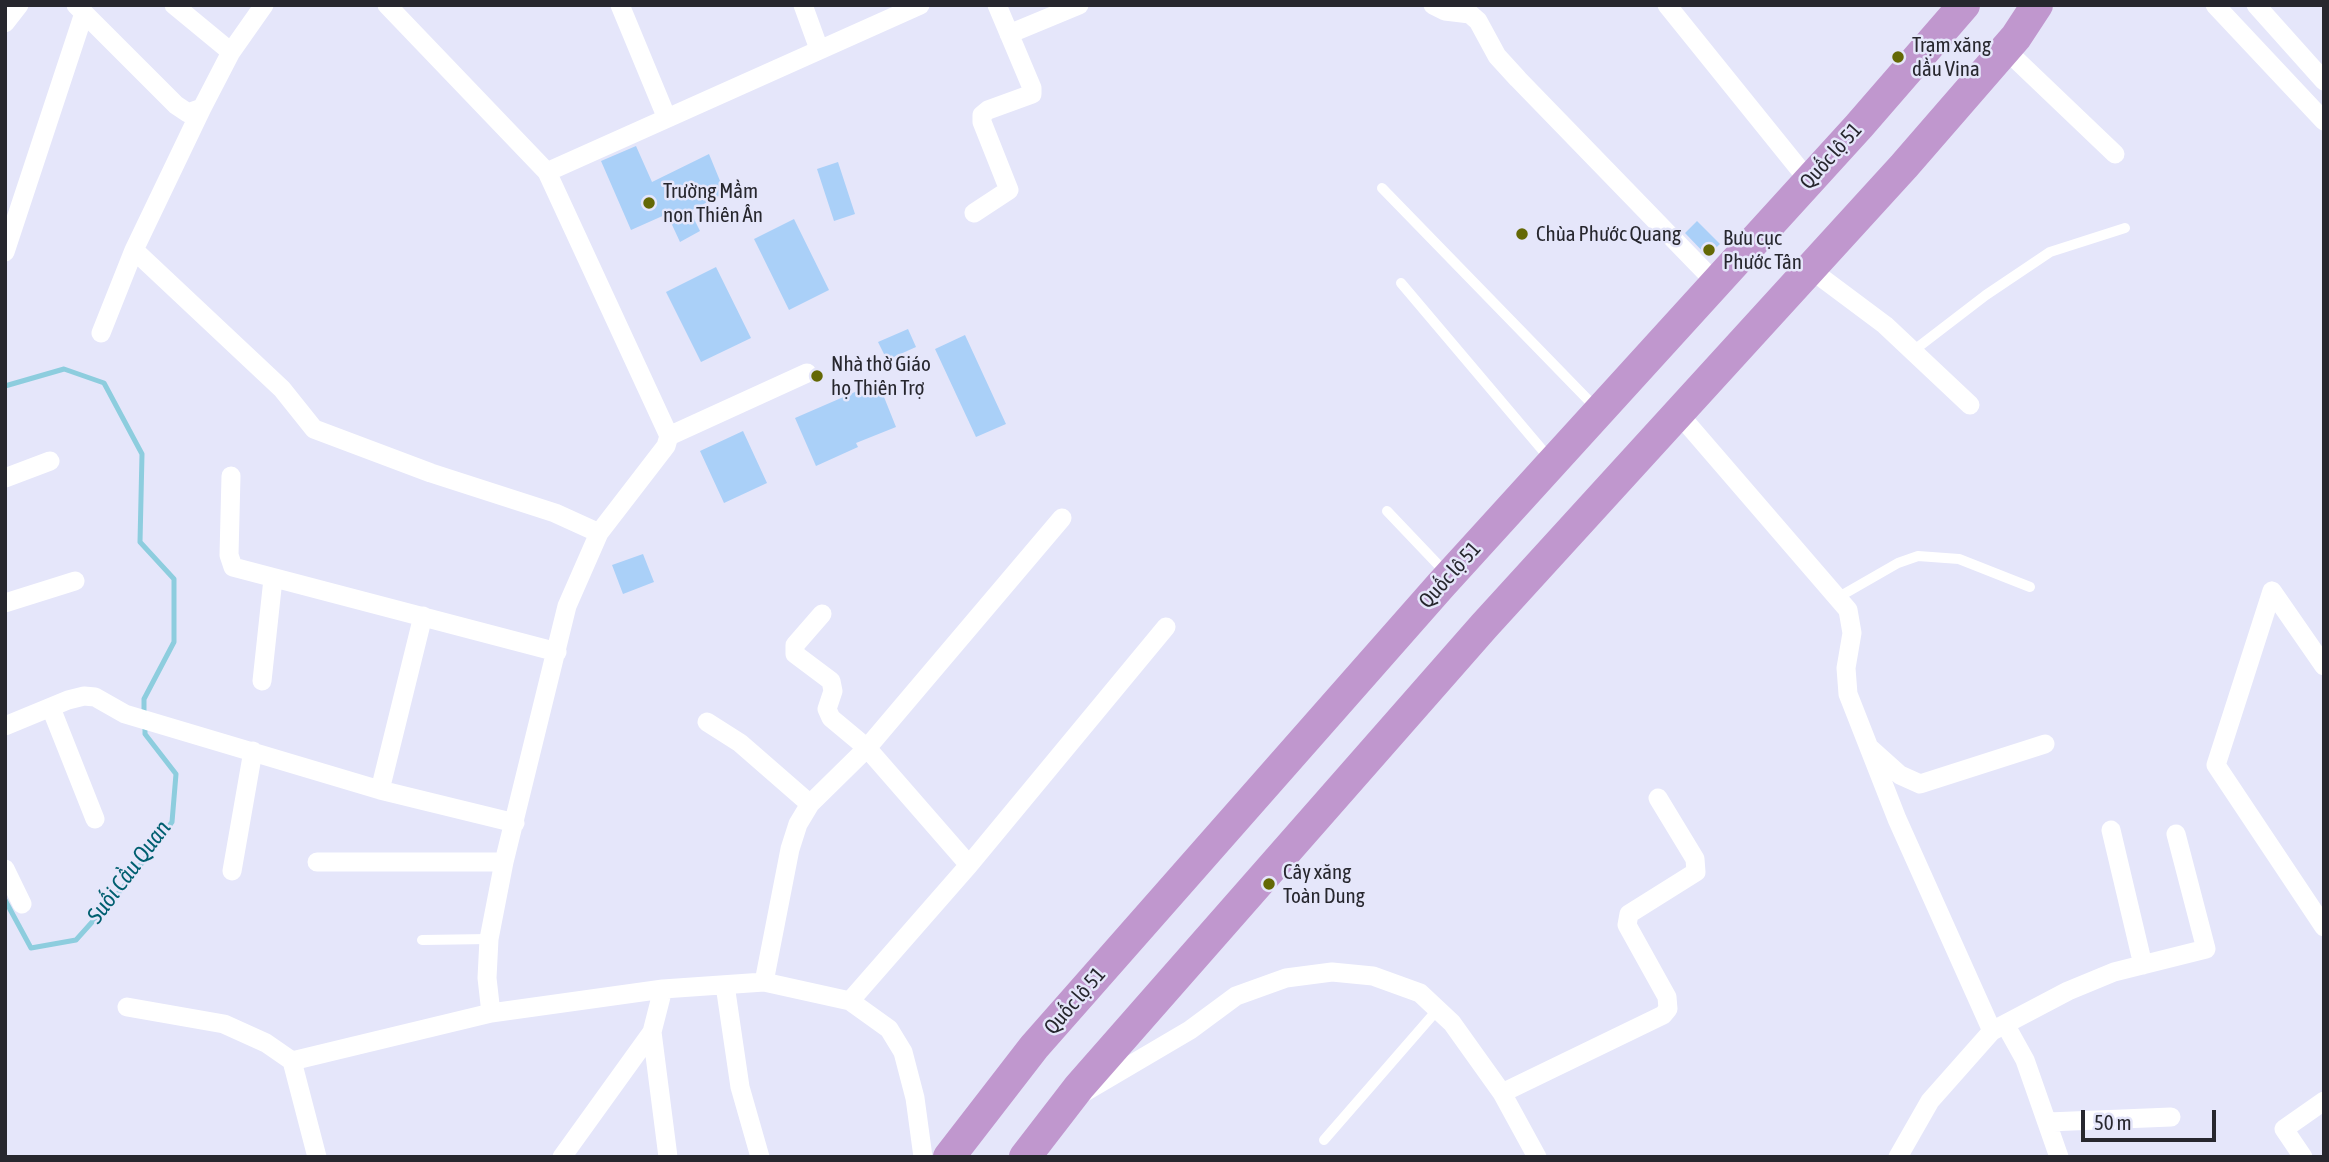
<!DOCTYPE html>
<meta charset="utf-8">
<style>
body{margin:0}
#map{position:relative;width:2329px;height:1162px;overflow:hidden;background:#e5e6fa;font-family:"Asap Condensed",sans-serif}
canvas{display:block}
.frame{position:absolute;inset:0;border:7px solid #27272e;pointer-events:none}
.scale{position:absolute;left:2081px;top:1110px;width:135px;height:32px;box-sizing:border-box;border:4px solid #27272e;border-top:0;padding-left:9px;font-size:21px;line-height:24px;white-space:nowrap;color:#27272e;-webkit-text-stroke:5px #e5e6fa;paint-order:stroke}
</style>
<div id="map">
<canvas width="2329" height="1162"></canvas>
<div class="frame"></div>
<div class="scale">50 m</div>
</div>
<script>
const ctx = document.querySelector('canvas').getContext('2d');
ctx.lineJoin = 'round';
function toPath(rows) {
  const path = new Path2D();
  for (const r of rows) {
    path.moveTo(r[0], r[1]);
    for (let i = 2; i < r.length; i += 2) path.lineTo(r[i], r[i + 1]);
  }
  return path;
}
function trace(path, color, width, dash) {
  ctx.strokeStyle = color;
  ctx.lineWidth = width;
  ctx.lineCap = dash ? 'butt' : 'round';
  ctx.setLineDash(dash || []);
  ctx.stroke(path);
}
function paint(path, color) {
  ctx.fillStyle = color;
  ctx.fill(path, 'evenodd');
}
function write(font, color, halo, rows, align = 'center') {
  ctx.font = font + ' "Asap Condensed",sans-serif';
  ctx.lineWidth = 5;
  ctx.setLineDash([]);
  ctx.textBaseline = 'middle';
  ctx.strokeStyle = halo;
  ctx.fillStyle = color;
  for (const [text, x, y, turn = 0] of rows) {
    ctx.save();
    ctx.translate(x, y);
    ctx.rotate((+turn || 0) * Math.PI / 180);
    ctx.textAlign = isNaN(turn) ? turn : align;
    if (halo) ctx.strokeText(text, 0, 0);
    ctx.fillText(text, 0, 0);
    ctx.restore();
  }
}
const stream = toPath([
 [5,386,64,369,104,383,142,454,140,542,174,579,174,642,144,699,144,715],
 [5,900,31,948,76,940,128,882,172,822,176,774,145,734,145,725]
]);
const building = toPath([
 [636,146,652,182,709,154,725,193,690,211,700,231,680,242,667,214,631,230,601,161],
 [838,162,855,214,834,221,817,169],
 [794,219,829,290,789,310,754,239],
 [1697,221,1720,244,1707,256,1685,233],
 [716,267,751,338,701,362,666,292],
 [908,329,916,347,887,360,878,342],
 [965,335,1006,424,976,437,935,349],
 [878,382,896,427,856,443,858,447,816,466,795,418],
 [743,431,767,483,724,503,700,451],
 [643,554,654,582,623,594,612,565]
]);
const service = toPath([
 [1382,188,1596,408],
 [1401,283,1550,459],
 [1913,351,1986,295,2050,252,2125,228],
 [1387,511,1446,573],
 [1837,598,1898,563,1918,556,1959,559,2030,587],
 [422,940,489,939],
 [1324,1140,1438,1009]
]);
const minor = toPath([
 [76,5,176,105,188,113,202,108,231,52,264,5],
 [174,5,231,52],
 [387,5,547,172,669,436,666,446,599,533,567,606,504,862,489,939,487,978,491,1013],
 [620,5,666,116],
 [803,5,819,49],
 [1433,5,1445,11,1470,14,1478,21,1497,56,1518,79,1716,283],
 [1667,5,1809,181],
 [2215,5,2324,121],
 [2256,5,2324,81],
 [5,23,19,5],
 [1009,34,1079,5],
 [2005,49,2115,154],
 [202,108,134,250,282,389,314,429,431,473,555,513,599,533],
 [547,172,920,5],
 [974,213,1009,190,982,122,982,115,988,110,1032,94,1032,88,997,5],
 [5,252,84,13],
 [1810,269,1885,325,1970,405],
 [101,333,134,250],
 [1678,413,1848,610,1852,633,1846,668,1848,694,1897,819,1992,1031,1930,1101,1898,1157],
 [669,436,807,373],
 [231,476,229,555,233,567,557,652],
 [5,478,50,461],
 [2272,591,2216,765,2324,927],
 [2272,591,2324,666],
 [5,603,75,581],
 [822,614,795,645,795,654,831,681,833,691,827,709,831,718,867,748,969,865],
 [262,681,273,579],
 [51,708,95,819],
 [707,722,740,743,810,804],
 [5,726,68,700,84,696,95,697,125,714,380,790,515,823],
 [1871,749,1900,775,1920,784,2045,744],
 [380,790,423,616],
 [2111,830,2143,965],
 [317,862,504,862],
 [5,869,22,904],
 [232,871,253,751],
 [764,982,790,849,798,824,810,804,867,748,1062,518],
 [725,985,740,1087,760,1157],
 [850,1001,969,865,1166,627],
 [127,1007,224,1024,266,1043,292,1061],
 [2005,1024,2025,1060,2059,1157],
 [1992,1031,2068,991,2114,972,2206,949,2176,834],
 [652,1032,668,1157],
 [1083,1093,1190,1030,1236,996,1286,978,1332,972,1373,976,1420,993,1452,1023,1502,1093,1537,1157],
 [1502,1093,1663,1015,1668,1009,1667,997,1627,925,1629,914,1696,872,1695,859,1658,798],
 [2048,1122,2171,1117],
 [317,1157,292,1061,491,1013,663,989,764,982,850,1001,889,1029,903,1052,915,1098,923,1157],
 [562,1157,652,1032,663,989],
 [2303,1157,2284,1129,2324,1101]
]);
const trunk = toPath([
 [949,1157,1034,1047,1441,585,1859,126,1964,5],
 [1025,1157,1079,1087,1484,626,1904,166,2016,37,2037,5]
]);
const markers = [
 [1898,57,7,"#646805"],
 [649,203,7,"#646805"],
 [1522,234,7,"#646805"],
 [1709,250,7,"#646805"],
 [817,376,7,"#646805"],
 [1269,884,7,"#646805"]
];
const poiNames = [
 ["Trạm xăng",1912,45],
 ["dầu Vina",1912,69],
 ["Trường Mầm",663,191],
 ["non Thiên Ân",663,215],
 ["Chùa Phước Quang",1536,234],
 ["Bưu cục",1723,238],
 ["Phước Tân",1723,262],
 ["Nhà thờ Giáo",831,364],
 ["họ Thiên Trợ",831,388],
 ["Cây xăng",1283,872],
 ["Toàn Dung",1283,896]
];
const streetNames = [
 ["Quốc lộ 51",1831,156,-48],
 ["Quốc lộ 51",1450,575,-48],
 ["Quốc lộ 51",1075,1001,-49]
];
const waterNames = [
 ["Suối Cầu Quan",129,872,-53]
];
trace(stream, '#8dcdde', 5);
paint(building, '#aad0f8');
trace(service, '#fff', 10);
trace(minor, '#fff', 19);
trace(trunk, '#c097ce', 32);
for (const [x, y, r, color] of markers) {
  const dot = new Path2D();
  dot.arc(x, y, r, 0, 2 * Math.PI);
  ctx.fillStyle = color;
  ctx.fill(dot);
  trace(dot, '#e5e6fa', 2.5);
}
write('21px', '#27272e', '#e5e6fa', poiNames, 'left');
write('21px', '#27272e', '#e5e6fa', streetNames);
write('italic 23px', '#005f70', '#e5e6fa', waterNames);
</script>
